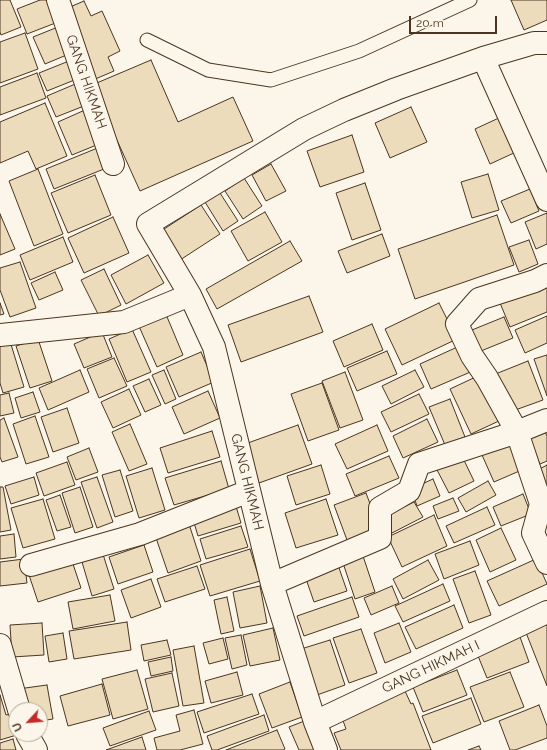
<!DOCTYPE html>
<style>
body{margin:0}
#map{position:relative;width:547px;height:750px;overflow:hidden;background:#fbf6e9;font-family:Raleway,sans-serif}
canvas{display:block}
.north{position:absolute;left:8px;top:702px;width:40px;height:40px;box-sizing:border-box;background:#fbf6e9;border:1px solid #b4a999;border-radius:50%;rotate:244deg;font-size:11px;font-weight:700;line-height:16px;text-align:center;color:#4a3520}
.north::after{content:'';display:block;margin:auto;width:14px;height:18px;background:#c62828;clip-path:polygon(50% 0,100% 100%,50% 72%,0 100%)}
.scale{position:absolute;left:409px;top:16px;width:88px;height:18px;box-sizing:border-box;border:2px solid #4a3520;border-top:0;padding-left:5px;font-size:12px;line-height:14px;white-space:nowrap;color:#4a3520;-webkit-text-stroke:3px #fbf6e9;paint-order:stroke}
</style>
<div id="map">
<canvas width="547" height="750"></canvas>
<div class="north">U</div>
<div class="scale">20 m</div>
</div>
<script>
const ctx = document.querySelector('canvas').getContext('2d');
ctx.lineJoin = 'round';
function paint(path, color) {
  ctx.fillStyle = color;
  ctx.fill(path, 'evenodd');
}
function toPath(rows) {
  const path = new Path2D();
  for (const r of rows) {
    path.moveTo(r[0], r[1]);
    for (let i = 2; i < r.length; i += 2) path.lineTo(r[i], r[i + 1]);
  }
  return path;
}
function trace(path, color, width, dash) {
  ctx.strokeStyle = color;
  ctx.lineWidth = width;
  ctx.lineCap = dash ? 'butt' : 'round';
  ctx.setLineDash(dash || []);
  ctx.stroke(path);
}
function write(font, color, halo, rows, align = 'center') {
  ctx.font = font + ' Raleway,sans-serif';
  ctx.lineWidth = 3;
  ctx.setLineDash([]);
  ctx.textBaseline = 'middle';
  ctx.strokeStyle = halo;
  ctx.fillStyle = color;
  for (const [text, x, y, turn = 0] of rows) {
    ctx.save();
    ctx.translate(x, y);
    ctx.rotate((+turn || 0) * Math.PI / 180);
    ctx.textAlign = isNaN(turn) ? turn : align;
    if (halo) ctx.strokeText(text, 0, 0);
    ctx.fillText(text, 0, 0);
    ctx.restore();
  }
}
const building = toPath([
 [0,0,10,0,21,27,1,35,0,32,0,0],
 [40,0,50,0,58,22,27,34,17,9,40,0],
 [511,0,547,0,547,20,524,30,511,0],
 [84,1,91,16,102,11,120,51,108,57,114,71,93,80,63,10,84,1],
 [58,27,69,54,45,64,33,37,58,27],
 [25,33,38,69,0,83,0,42,25,33],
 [151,60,178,122,233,97,253,141,140,191,92,85,151,60],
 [69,61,77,79,47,91,39,73,69,61],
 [37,73,46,98,0,115,0,87,37,73],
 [80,82,89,104,56,117,47,96,80,82],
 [45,103,67,156,36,169,28,151,0,163,0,122,45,103],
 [411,107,427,142,390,158,375,123,411,107],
 [85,110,99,144,72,155,58,122,85,110],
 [501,117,516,152,490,164,475,129,501,117],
 [352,135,364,172,320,187,307,151,352,135],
 [100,147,109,167,54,189,46,169,100,147],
 [271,164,286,191,266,201,252,175,271,164],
 [38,169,63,234,34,246,9,181,38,169],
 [488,174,499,210,472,218,461,182,488,174],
 [95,175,111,215,68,233,51,193,95,175],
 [244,178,262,206,243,219,225,191,244,178],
 [365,183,381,230,352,240,336,193,365,183],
 [530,189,539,211,511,223,501,201,530,189],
 [220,193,238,221,223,231,205,202,220,193],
 [201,205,220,234,180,260,161,231,201,205],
 [265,212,282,242,248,261,231,231,265,212],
 [547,213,547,244,536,249,525,222,547,213],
 [0,214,15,249,0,255,0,214],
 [497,215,514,265,415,299,398,249,497,215],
 [113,217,129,253,84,273,68,238,113,217],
 [382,234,390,256,347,273,338,251,382,234],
 [63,237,73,262,30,280,20,255,63,237],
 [529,240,538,264,519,272,509,247,529,240],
 [290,241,302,261,217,309,206,289,290,241],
 [148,255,164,283,126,304,111,275,148,255],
 [20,262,36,308,10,317,0,290,0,268,20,262],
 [104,269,121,305,99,316,81,280,104,269],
 [55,272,63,290,39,300,31,283,55,272],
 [547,283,547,312,510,327,500,303,547,283],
 [309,296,323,332,241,362,228,325,309,296],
 [0,303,4,314,0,315,0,303],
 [439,303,457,339,402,365,385,329,439,303],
 [165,312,183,355,157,367,138,324,165,312],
 [547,316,547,343,525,353,515,330,547,316],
 [504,317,513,338,476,353,467,332,504,317],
 [372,324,383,350,344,367,333,341,372,324],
 [132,329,151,372,127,382,109,339,132,329],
 [102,332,112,357,84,368,74,344,102,332],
 [38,339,52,381,30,388,16,346,38,339],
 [10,341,24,387,3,393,0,383,0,344,10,341],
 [464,344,475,370,431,389,420,364,464,344],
 [387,351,397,374,357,391,347,368,387,351],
 [201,352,214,382,179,397,166,367,201,352],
 [547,355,547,396,534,359,547,355],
 [114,358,127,386,99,398,87,369,114,358],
 [528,361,543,400,507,413,493,375,528,361],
 [80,370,89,392,48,410,39,388,80,370],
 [164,370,176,399,165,404,152,375,164,370],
 [415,370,424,387,391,404,382,386,415,370],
 [345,372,363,420,340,428,322,381,345,372],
 [480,375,501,420,471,434,450,389,480,375],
 [149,379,161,405,145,412,133,386,149,379],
 [322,383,339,430,308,441,291,394,322,383],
 [129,389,141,415,113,428,101,402,129,389],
 [208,391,220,418,184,434,172,407,208,391],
 [33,392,40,412,21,418,15,398,33,392],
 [9,393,14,413,0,416,0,395,9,393],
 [419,394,429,414,391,432,381,412,419,394],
 [450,399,465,437,445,445,429,407,450,399],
 [67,408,79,443,53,452,41,417,67,408],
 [35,416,49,457,26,464,13,424,35,416],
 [4,418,18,457,2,462,0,457,0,420,4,418],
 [427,419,438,442,403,458,393,436,427,419],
 [130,424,147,464,129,471,112,432,130,424],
 [298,425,312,464,259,483,245,444,298,425],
 [377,425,388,451,347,469,335,444,377,425],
 [544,429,547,436,547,461,540,464,527,438,544,429],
 [212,431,220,457,168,473,160,448,212,431],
 [512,443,524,469,494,482,482,455,512,443],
 [89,448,98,472,76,480,67,457,89,448],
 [461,454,474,481,449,493,435,466,461,454],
 [389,456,399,478,355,496,346,474,389,456],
 [221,461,229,489,174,505,165,478,221,461],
 [67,462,75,485,44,496,36,473,67,462],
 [321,465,330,494,296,505,287,476,321,465],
 [547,465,547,491,534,472,547,465],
 [152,468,165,510,139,518,126,476,152,468],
 [120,470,133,511,115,517,102,475,120,470],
 [34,477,39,495,11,504,5,486,34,477],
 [97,477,113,522,97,528,81,482,97,477],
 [433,479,440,496,417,506,411,489,433,479],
 [488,481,496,495,466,512,458,498,488,481],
 [0,487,3,487,11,530,0,532,0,487],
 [80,487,93,527,75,533,62,493,80,487],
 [366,493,379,528,347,540,334,505,366,493],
 [523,494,531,514,501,526,493,507,523,494],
 [60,495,71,527,57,531,46,500,60,495],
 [453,498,459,511,438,519,433,506,453,498],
 [43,499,55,539,23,548,11,508,43,499],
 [326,499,338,535,296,548,285,513,326,499],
 [414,502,423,517,392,533,384,517,414,502],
 [235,503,241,523,198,536,192,516,235,503],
 [487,507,495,525,454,543,446,526,487,507],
 [434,515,447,546,402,567,388,537,434,515],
 [188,521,201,561,168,573,154,532,188,521],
 [241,526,248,547,206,559,200,539,241,526],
 [501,528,516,560,490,572,476,540,501,528],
 [14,534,16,557,0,559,0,536,14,534],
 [470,541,479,565,444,579,435,554,470,541],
 [144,545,153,572,118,584,109,557,144,545],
 [101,548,114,589,92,596,80,555,101,548],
 [250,549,260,581,210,596,200,565,250,549],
 [361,550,375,592,355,599,341,557,361,550],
 [71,558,81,588,38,602,28,572,71,558],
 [24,559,27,583,0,586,0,562,24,559],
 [536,559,547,584,499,606,487,581,536,559],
 [428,560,439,580,403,599,393,579,428,560],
 [338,565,347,591,314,602,305,576,338,565],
 [197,566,205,589,165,602,157,579,197,566],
 [475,571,491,615,469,623,453,579,475,571],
 [151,579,161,607,131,618,121,590,151,579],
 [443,584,450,601,403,622,395,606,443,584],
 [260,586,267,623,240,628,233,592,260,586],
 [392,586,399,603,371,615,364,598,392,586],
 [110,595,115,621,73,629,68,602,110,595],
 [227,597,234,631,221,634,214,600,227,597],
 [352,597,359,617,304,636,297,616,352,597],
 [454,605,463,628,416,649,405,627,454,605],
 [127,622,131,650,74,659,69,631,127,622],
 [547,622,547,686,525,630,547,622],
 [42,623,44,655,12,657,10,625,42,623],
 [399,623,411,652,385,663,374,633,399,623],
 [273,628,280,660,250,666,243,635,273,628],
 [361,629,377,673,349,683,333,638,361,629],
 [63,633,67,659,49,662,45,636,63,633],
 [519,634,529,662,487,678,476,651,519,634],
 [241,635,247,665,232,669,225,638,241,635],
 [223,638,228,659,209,664,203,643,223,638],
 [167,640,171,655,144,661,141,645,167,640],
 [330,640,345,685,317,695,301,649,330,640],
 [194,646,204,703,183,706,173,650,194,646],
 [171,657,173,671,151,676,148,662,171,657],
 [137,670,148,709,113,719,102,679,137,670],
 [457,670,467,695,423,712,413,687,457,670],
 [237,672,243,695,211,703,205,681,237,672],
 [510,672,524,707,484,722,470,687,510,672],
 [172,673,179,706,153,712,145,679,172,673],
 [290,682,302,717,272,728,259,694,290,682],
 [102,684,110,715,68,726,60,696,102,684],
 [47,685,53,719,40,721,40,710,22,710,18,689,47,685],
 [405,691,411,704,413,703,431,750,341,750,334,733,346,729,341,715,405,691],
 [252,694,259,714,204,733,197,712,252,694],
 [0,695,6,715,15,713,16,734,20,734,0,740,0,695],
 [471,698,481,724,433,743,422,716,471,698],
 [539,705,547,726,547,738,515,750,510,750,499,721,539,705],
 [194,710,203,744,180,750,157,750,154,738,180,731,176,715,194,710],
 [149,711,156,730,110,746,103,728,149,711],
 [264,715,269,731,217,750,212,750,207,736,264,715],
 [307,720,320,750,299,750,289,727,307,720],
 [277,730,285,749,283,750,226,750,277,730],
 [142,737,146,750,106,750,142,737],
 [13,739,16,750,0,750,0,743,13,739],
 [479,746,481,750,468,750,479,746]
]);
const service = toPath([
 [147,40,208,70,271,80,359,51,470,0]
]);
const minor = toPath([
 [58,0,113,164],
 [483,58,547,200],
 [547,275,535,281,479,299,457,324,472,356,487,378,517,432,541,504,533,533,547,563],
 [0,335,124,322,190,295],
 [31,565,140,534,249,491],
 [272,584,380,538,380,508,409,491,419,464,517,432,547,420],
 [0,645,19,710],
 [315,722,547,612],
 [27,734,36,750],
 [326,750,315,722,272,584,214,347,190,295,148,224,304,129,344,110,396,89,483,58,534,43,547,43]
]);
const streetNames = [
 ["GANG HIKMAH",86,82,71],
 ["GANG HIKMAH",247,482,76],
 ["GANG HIKMAH I",431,667,-25]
];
paint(building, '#ecdcbc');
trace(building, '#4a3520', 1);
trace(service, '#4a3520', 15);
trace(minor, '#4a3520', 24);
trace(service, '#fbf6e9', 13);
trace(minor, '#fbf6e9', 22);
write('14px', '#4a3520', '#fbf6e9', streetNames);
</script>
